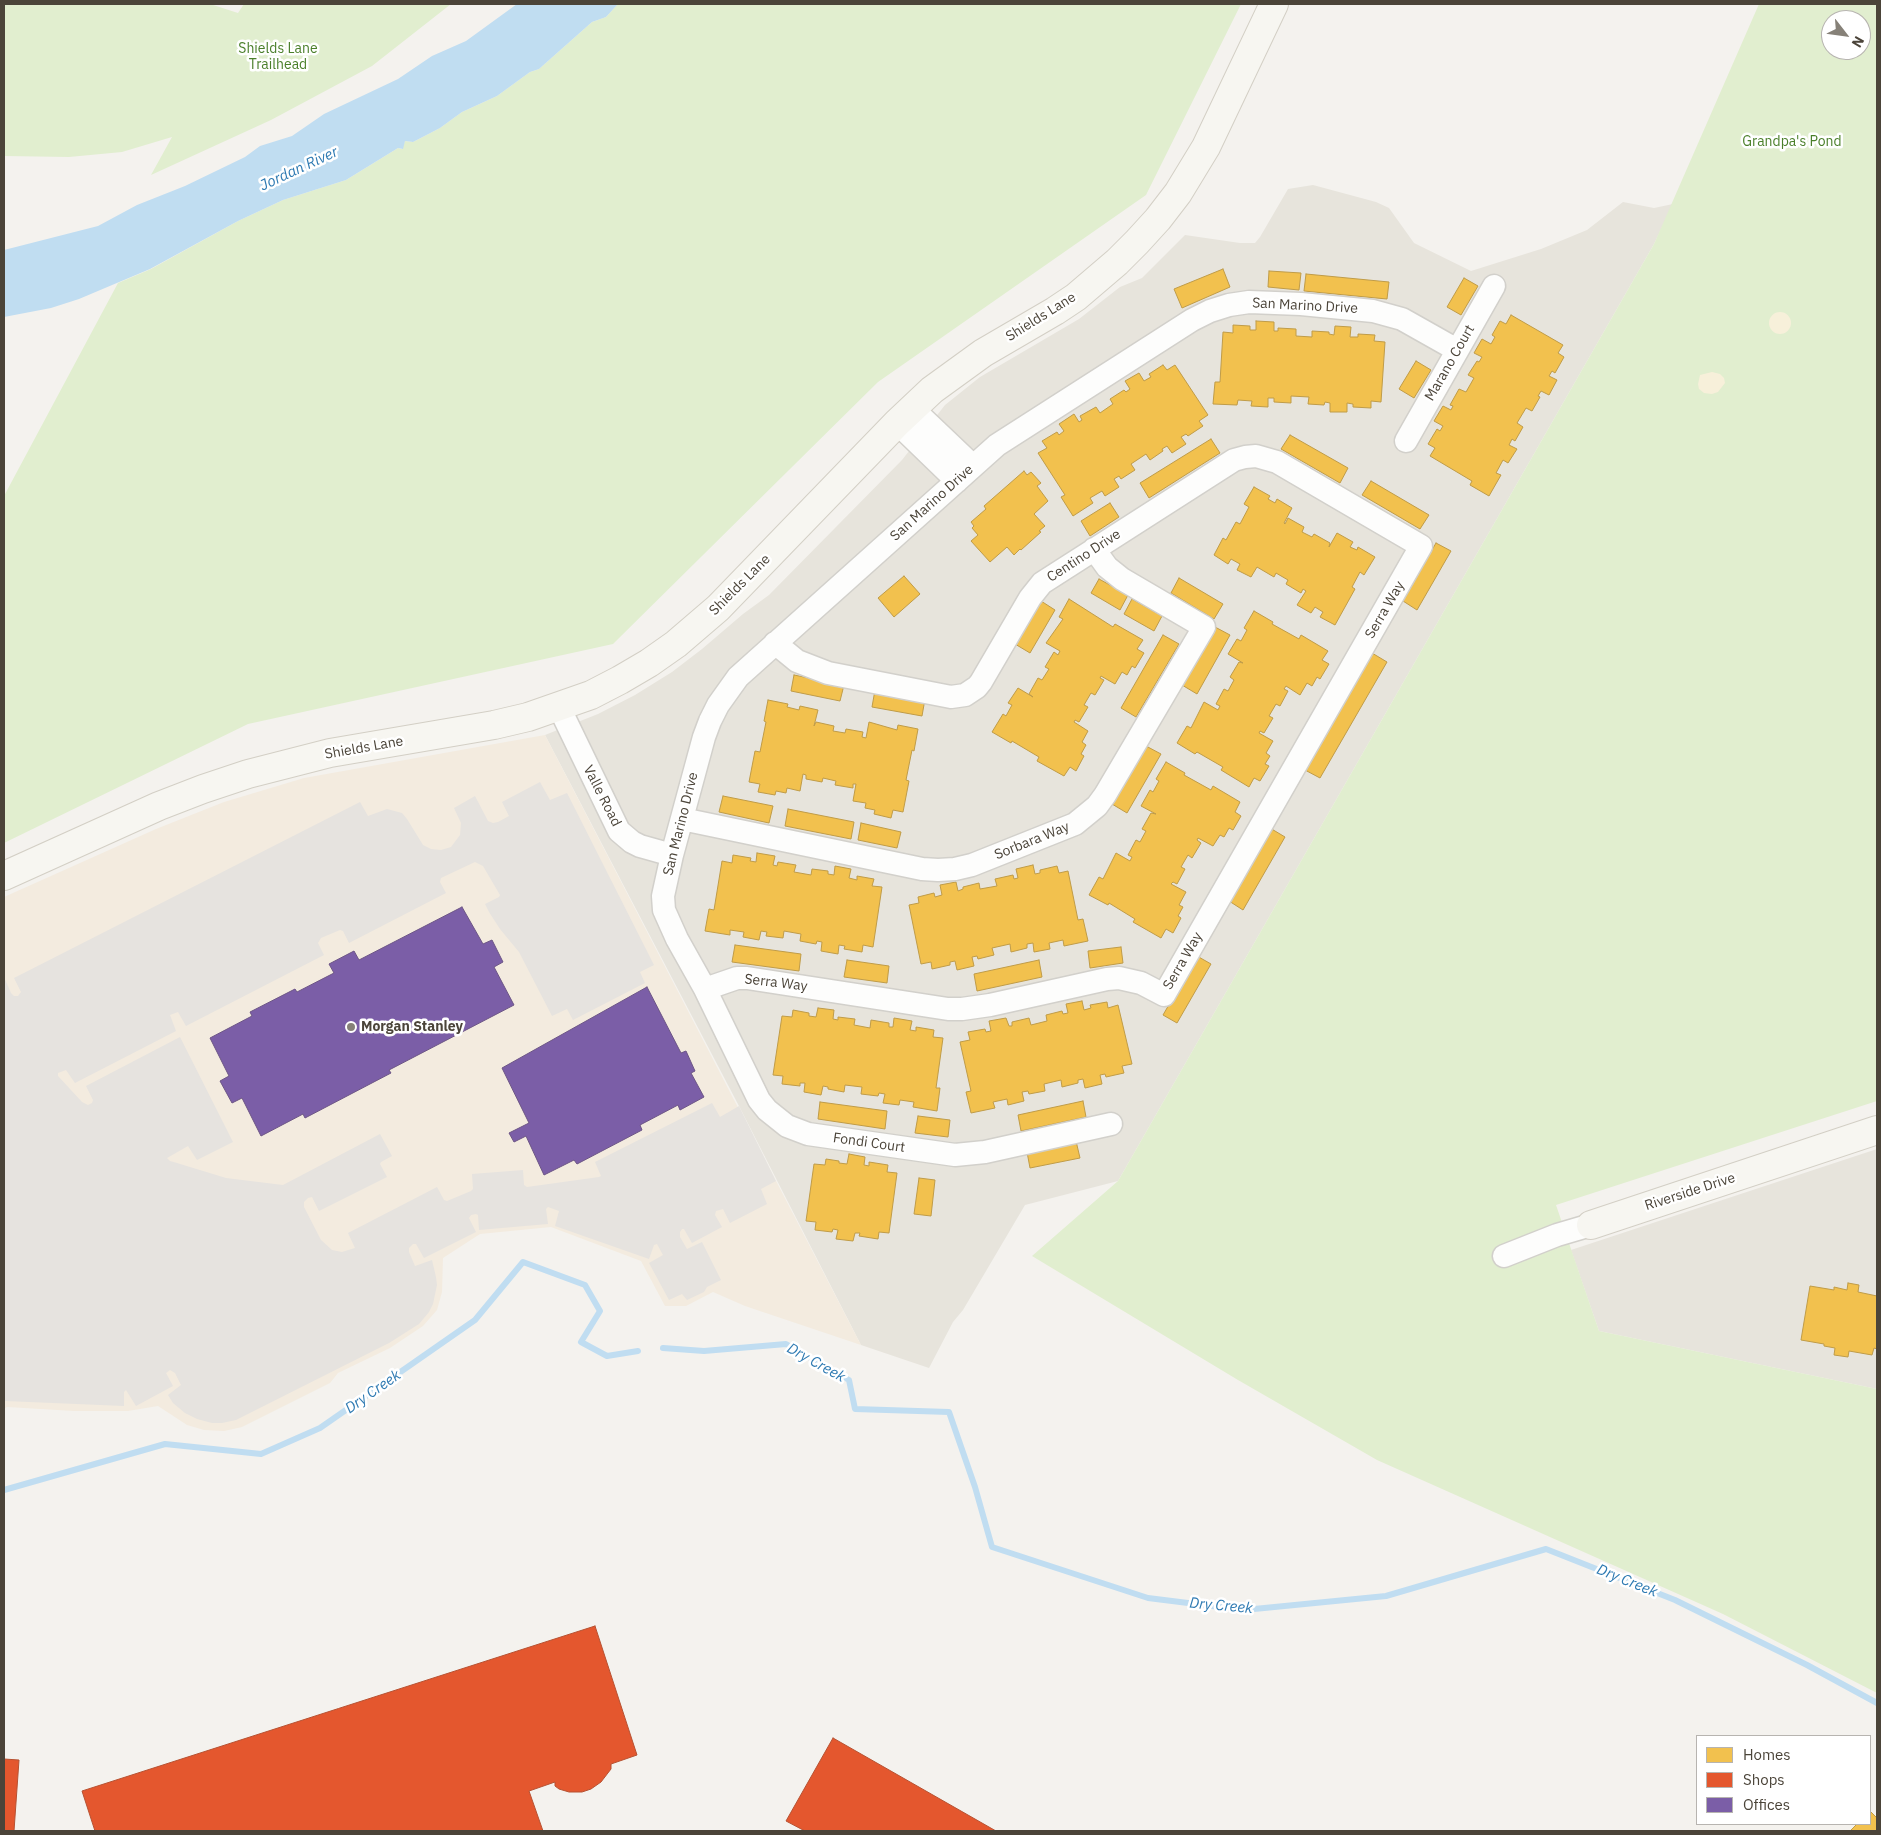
<!DOCTYPE html>
<style>
body{margin:0}
#map{position:relative;width:1881px;height:1835px;overflow:hidden;background:#f4f2ee;font-family:"IBM Plex Sans",sans-serif}
canvas{display:block}
.frame{position:absolute;inset:0;border:5px solid #4b4439;pointer-events:none}
.legend{position:absolute;left:1696px;top:1735px;width:175px;height:90px;box-sizing:border-box;background:#fff;border:1px solid #b7b4b0;margin:0;padding:6px 9px;list-style:none;font-size:15px;color:#4b4439}
.legend li{display:flex;align-items:center;gap:10px;height:25px}
.legend b{width:25px;border:1px solid #b7b4b0}
.north{position:absolute;left:1821px;top:10px;width:50px;height:50px;box-sizing:border-box;background:#fff;border:1px solid #b7b4b0;border-radius:50%;rotate:120deg;font-size:14px;font-weight:700;line-height:20px;text-align:center;color:#4b4439}
.north::after{content:'';display:block;margin:auto;width:18px;height:22px;background:#868178;clip-path:polygon(50% 0,100% 100%,50% 72%,0 100%)}
</style>
<div id="map">
<canvas width="1881" height="1835"></canvas>
<div class="frame"></div>
<ul class="legend">
<li><b style="height:14px;background:#f2c14e"></b>Homes</li>
<li><b style="height:14px;background:#e4572e"></b>Shops</li>
<li><b style="height:14px;background:#7b5ea7"></b>Offices</li>
</ul>
<div class="north">N</div>
</div>
<script>
const ctx = document.querySelector('canvas').getContext('2d');
ctx.lineJoin = 'round';
function paint(path, color) {
  ctx.fillStyle = color;
  ctx.fill(path, 'evenodd');
}
function toPath(rows) {
  const path = new Path2D();
  for (const r of rows) {
    if (r.length === 3) {
      path.moveTo(r[0] + r[2], r[1]);
      path.arc(r[0], r[1], r[2], 0, 2 * Math.PI);
      continue;
    }
    path.moveTo(r[0], r[1]);
    for (let i = 2; i < r.length; i += 2) path.lineTo(r[i], r[i + 1]);
  }
  return path;
}
function trace(path, color, width, dash) {
  ctx.strokeStyle = color;
  ctx.lineWidth = width;
  ctx.lineCap = dash ? 'butt' : 'round';
  ctx.setLineDash(dash || []);
  ctx.stroke(path);
}
function write(font, color, halo, rows, align = 'center') {
  ctx.font = font + ' "IBM Plex Sans",sans-serif';
  ctx.lineWidth = 5;
  ctx.setLineDash([]);
  ctx.textBaseline = 'middle';
  ctx.strokeStyle = halo;
  ctx.fillStyle = color;
  for (const [text, x, y, turn = 0] of rows) {
    ctx.save();
    ctx.translate(x, y);
    ctx.rotate((+turn || 0) * Math.PI / 180);
    ctx.textAlign = isNaN(turn) ? turn : align;
    if (halo) ctx.strokeText(text, 0, 0);
    ctx.fillText(text, 0, 0);
    ctx.restore();
  }
}
const residential = toPath([
 [1313,185,1376,202,1389,208,1414,243,1471,271,1541,249,1587,230,1623,202,1654,208,1673,204,1654,244,1118,1181,1025,1205,963,1310,953,1322,929,1368,861,1345,740,1108,545,735,598,714,635,695,672,672,702,649,743,614,769,595,902,460,945,405,980,377,1079,319,1120,287,1142,278,1185,235,1240,243,1255,243,1260,237,1288,189],
 [1877,1149,1877,1389,1599,1331,1571,1250]
]);
const commercial = toPath([
 [545,735,861,1345,745,1306,713,1292,686,1306,665,1306,641,1261,551,1227,480,1234,443,1258,442,1292,437,1310,423,1326,390,1348,338,1373,330,1383,242,1427,224,1431,204,1430,187,1425,158,1406,128,1411,74,1411,7,1407,4,1409,4,897,156,829,224,802,304,778]
]);
const green = toPath([
 [4,4,210,4,238,13,244,4,451,4,372,66,271,120,151,175,172,137,122,152,69,157,4,156],
 [618,4,1241,4,1146,195,878,382,613,644,248,724,4,843,4,496,118,283,151,269,238,221,283,200,346,180,398,148,402,149,405,141,413,142,440,128,462,112,497,96,530,72,539,69,592,22,606,17],
 [1759,4,1877,4,1877,1101,1556,1205,1599,1331,1877,1389,1877,1693,1723,1614,1377,1460,1238,1380,1032,1256,1118,1181,1654,244],
 [1831,20,1861,20,1861,50,1831,50]
]);
const sand = toPath([
 [1780,323,11],
 [1712,372,1720,374,1724,378,1725,383,1718,392,1712,394,1704,393,1699,389,1698,384,1700,375]
]);
const parking = toPath([
 [540,782,550,800,567,793,654,965,640,972,645,983,573,1020,567,1009,552,1016,519,952,500,929,489,912,485,904,499,897,500,895,483,866,475,862,441,878,440,882,446,893,349,943,343,931,340,930,321,938,318,943,324,955,186,1026,178,1012,170,1015,176,1031,75,1083,66,1070,58,1073,58,1076,82,1102,88,1105,92,1103,93,1100,86,1086,180,1037,233,1142,197,1160,188,1146,167,1158,170,1161,177,1163,226,1178,283,1185,380,1134,392,1156,381,1162,380,1164,387,1177,319,1211,312,1197,308,1198,304,1202,304,1207,321,1240,332,1250,342,1252,355,1248,348,1233,437,1187,444,1200,447,1201,471,1191,473,1189,472,1174,523,1170,524,1185,527,1187,599,1177,601,1176,595,1162,712,1103,720,1117,739,1106,776,1181,761,1189,767,1204,730,1223,723,1209,716,1211,715,1215,722,1227,692,1243,684,1229,682,1229,680,1232,680,1237,687,1249,702,1242,721,1280,707,1287,704,1292,687,1300,682,1294,669,1300,649,1263,663,1255,657,1244,654,1245,649,1259,555,1226,559,1211,548,1207,546,1209,548,1224,479,1230,478,1215,476,1214,471,1215,469,1218,476,1232,424,1258,416,1244,413,1244,409,1248,409,1252,415,1266,432,1260,436,1277,437,1285,433,1304,429,1312,419,1324,389,1343,236,1420,222,1423,212,1423,197,1419,185,1413,173,1403,168,1395,181,1385,175,1373,170,1370,166,1373,173,1386,136,1406,126,1390,124,1392,124,1406,5,1401,4,977,11,993,14,996,18,996,21,992,14,978,360,802,368,816,387,809,402,813,407,819,423,845,431,849,441,850,451,847,460,835,461,823,454,808,475,796,488,821,493,823,498,822,509,816,502,802]
]);
const water = toPath([
 [517,4,618,4,606,17,592,22,539,69,530,72,497,96,462,112,440,128,413,142,405,141,403,149,398,148,346,180,283,200,238,221,150,269,79,299,51,308,4,317,4,250,98,226,137,205,185,186,245,157,260,146,292,136,324,114,398,79,432,56,466,41]
]);
const homes = toPath([
 [1223,269,1230,287,1182,308,1174,289,1223,269],
 [1269,271,1301,273,1299,290,1268,287,1269,271],
 [1306,274,1389,282,1387,299,1304,291,1306,274],
 [1464,278,1478,286,1461,315,1447,307,1464,278],
 [1511,315,1563,345,1558,353,1564,357,1555,373,1552,371,1549,376,1557,380,1549,395,1541,391,1538,396,1540,397,1532,411,1526,408,1517,423,1523,427,1515,441,1512,439,1509,445,1517,449,1508,463,1503,460,1496,473,1501,475,1489,496,1470,485,1472,481,1430,456,1435,448,1428,444,1437,429,1440,431,1443,426,1434,421,1443,406,1451,410,1453,406,1450,405,1459,389,1466,392,1474,378,1468,375,1477,361,1479,362,1482,357,1474,353,1482,339,1491,344,1495,337,1492,335,1500,321,1506,324,1511,315],
 [1256,321,1274,322,1274,331,1278,331,1278,328,1296,329,1296,336,1312,337,1312,331,1329,332,1329,334,1334,335,1335,326,1351,327,1350,337,1358,337,1358,334,1375,335,1374,341,1385,342,1381,402,1371,401,1371,408,1353,407,1353,404,1347,403,1347,412,1330,412,1330,403,1325,402,1324,405,1308,404,1309,397,1291,396,1291,403,1274,402,1274,398,1268,398,1268,407,1251,406,1252,401,1238,400,1237,405,1213,404,1215,382,1220,382,1223,332,1233,333,1233,325,1250,326,1250,330,1256,330,1256,321],
 [1416,361,1431,370,1414,398,1399,389,1416,361],
 [1163,365,1167,370,1175,365,1208,415,1199,421,1203,426,1188,436,1186,434,1181,437,1186,444,1172,453,1167,446,1162,449,1163,451,1150,460,1146,454,1131,464,1135,470,1121,479,1119,476,1114,479,1119,487,1105,496,1102,491,1090,498,1093,503,1073,516,1061,497,1065,495,1038,453,1047,448,1042,441,1057,432,1059,435,1064,431,1059,424,1074,414,1079,422,1082,420,1080,416,1096,407,1100,413,1113,404,1110,399,1124,390,1126,392,1130,389,1125,381,1139,373,1144,381,1151,377,1149,374,1163,365],
 [1290,435,1348,468,1340,483,1281,449,1290,435],
 [1211,439,1220,453,1149,498,1140,483,1211,439],
 [1024,471,1027,475,1031,472,1041,483,1037,486,1048,501,1034,514,1045,526,1039,531,1041,532,1021,550,1020,549,1014,555,1007,547,990,562,971,541,978,535,972,528,974,526,971,522,986,509,984,506,1024,471],
 [1371,481,1429,515,1420,529,1362,495,1371,481],
 [1254,487,1270,496,1268,499,1275,503,1277,499,1292,508,1284,523,1285,524,1288,518,1304,527,1302,532,1312,537,1314,534,1330,543,1329,547,1337,533,1353,542,1350,547,1357,550,1358,547,1375,557,1364,575,1360,572,1352,587,1355,589,1335,625,1320,617,1323,612,1315,607,1311,613,1297,605,1306,591,1303,589,1301,593,1286,584,1288,580,1276,573,1274,577,1257,567,1251,577,1237,570,1240,564,1231,559,1228,564,1214,555,1223,538,1226,540,1236,522,1240,524,1249,507,1244,504,1254,487],
 [1110,503,1119,517,1090,536,1081,521,1110,503],
 [1436,543,1451,551,1417,610,1403,601,1436,543],
 [904,576,920,594,894,617,878,598,904,576],
 [1179,578,1223,604,1214,619,1171,593,1179,578],
 [1099,579,1128,595,1120,610,1091,593,1099,579],
 [1069,599,1113,627,1115,624,1143,640,1137,649,1144,653,1135,668,1132,666,1127,675,1122,672,1115,684,1101,676,1100,678,1104,680,1095,695,1091,693,1084,705,1088,707,1079,722,1075,720,1074,722,1088,731,1082,742,1086,745,1081,754,1084,756,1076,771,1070,767,1064,776,1037,761,1039,757,1012,741,1011,743,992,732,1003,714,1006,716,1012,705,1008,703,1018,688,1033,697,1029,694,1038,678,1042,680,1049,669,1045,667,1054,652,1058,655,1060,651,1046,643,1063,619,1059,617,1069,599],
 [1132,599,1162,616,1154,631,1124,614,1132,599],
 [1041,601,1055,610,1030,653,1015,644,1041,601],
 [1254,611,1273,622,1272,624,1299,639,1301,635,1328,651,1322,660,1329,664,1320,679,1317,677,1312,686,1307,683,1300,695,1286,686,1284,689,1288,691,1280,706,1276,704,1269,716,1273,718,1264,733,1260,731,1259,733,1273,741,1266,753,1270,756,1265,764,1269,766,1260,781,1254,778,1249,787,1221,770,1223,767,1197,752,1195,754,1177,743,1187,726,1191,728,1204,702,1218,710,1220,706,1216,704,1224,689,1228,691,1234,680,1230,677,1239,662,1243,663,1228,654,1237,639,1241,641,1247,630,1244,628,1254,611],
 [1215,627,1230,635,1197,694,1182,685,1215,627],
 [1163,635,1179,644,1136,717,1121,708,1163,635],
 [1372,653,1387,662,1320,778,1305,770,1372,653],
 [794,675,844,685,840,701,791,691,794,675],
 [875,690,925,699,922,716,872,707,875,690],
 [768,700,788,704,787,707,799,710,800,706,818,710,814,726,816,722,834,726,833,731,845,733,846,729,863,732,862,737,866,738,869,722,897,730,898,725,918,729,914,751,912,750,906,780,909,781,903,812,893,810,891,818,874,814,875,810,865,808,866,803,853,801,856,784,853,784,853,788,835,785,836,781,823,778,822,782,806,779,806,775,803,774,800,791,787,788,786,793,776,791,775,795,758,792,760,784,749,782,755,751,760,752,766,722,764,721,768,700],
 [1146,746,1161,754,1127,813,1112,804,1146,746],
 [1166,762,1185,773,1184,775,1211,790,1213,786,1240,802,1235,812,1241,816,1233,830,1229,828,1224,837,1220,835,1213,846,1198,838,1197,840,1201,843,1192,858,1188,855,1181,867,1185,869,1177,884,1173,882,1171,884,1186,892,1179,905,1183,907,1178,916,1181,918,1173,933,1166,929,1161,938,1133,922,1135,919,1109,903,1108,905,1089,895,1099,877,1103,879,1116,853,1130,861,1132,857,1128,855,1136,840,1140,842,1146,831,1142,829,1151,813,1156,814,1141,806,1150,790,1153,792,1159,781,1156,779,1166,762],
 [723,796,773,806,769,823,719,812,723,796],
 [788,809,854,822,851,839,785,826,788,809],
 [861,823,901,832,897,848,858,840,861,823],
 [1270,828,1285,837,1243,910,1229,901,1270,828],
 [757,853,775,856,773,865,777,866,778,862,796,865,794,872,811,875,812,869,828,871,828,874,834,875,835,866,851,869,849,878,857,880,857,876,874,879,872,886,882,887,873,947,863,945,862,952,844,949,845,946,839,945,838,954,821,951,822,942,817,941,816,944,800,941,801,934,784,931,783,938,766,936,767,932,761,931,759,940,743,937,744,932,730,930,730,935,705,931,709,909,714,910,722,861,732,863,733,855,751,858,750,861,756,862,757,853],
 [1033,865,1035,874,1040,873,1040,870,1057,866,1059,873,1068,871,1078,920,1083,919,1088,941,1064,946,1063,940,1049,943,1050,949,1034,952,1033,943,1027,944,1027,948,1011,952,1010,944,992,948,994,955,978,959,977,956,972,957,974,966,957,970,955,961,950,962,950,965,932,969,931,962,921,964,909,905,919,903,918,897,934,893,935,897,942,895,940,885,956,882,958,891,963,889,963,887,979,883,980,889,997,886,995,879,1013,875,1014,879,1018,878,1016,869,1033,865],
 [735,945,801,954,799,971,732,962,735,945],
 [1121,947,1123,963,1090,968,1088,951,1121,947],
 [1197,956,1211,964,1177,1023,1163,1015,1197,956],
 [847,960,889,966,887,983,844,977,847,960],
 [1039,960,1042,977,977,991,974,974,1039,960],
 [1082,1001,1084,1010,1091,1008,1090,1005,1107,1002,1108,1008,1118,1005,1132,1064,1122,1066,1124,1073,1106,1077,1105,1074,1100,1075,1102,1084,1085,1088,1083,1079,1078,1080,1078,1083,1062,1087,1061,1080,1044,1084,1045,1091,1029,1094,1028,1091,1022,1092,1024,1101,1008,1105,1007,1099,993,1102,995,1108,971,1113,966,1092,971,1091,960,1042,970,1040,968,1032,985,1029,986,1032,991,1031,989,1021,1006,1018,1009,1026,1012,1026,1012,1022,1029,1018,1031,1025,1047,1021,1046,1015,1062,1011,1063,1014,1068,1013,1066,1004,1082,1001],
 [818,1008,834,1010,833,1019,838,1020,838,1017,855,1019,854,1025,870,1028,871,1020,889,1023,889,1027,893,1027,894,1018,912,1021,910,1030,916,1031,916,1027,934,1030,933,1037,943,1038,936,1088,940,1088,937,1111,913,1107,914,1102,900,1100,899,1105,883,1103,885,1094,879,1093,878,1096,861,1094,862,1087,845,1085,844,1092,828,1089,828,1087,823,1086,821,1095,804,1092,805,1083,800,1083,800,1086,782,1084,783,1076,773,1075,782,1016,792,1017,793,1010,809,1013,809,1016,816,1017,818,1008],
 [1083,1101,1086,1117,1021,1131,1018,1115,1083,1101],
 [820,1102,887,1111,885,1129,818,1119,820,1102],
 [918,1116,950,1120,948,1137,915,1133,918,1116],
 [1076,1141,1080,1158,1030,1168,1027,1152,1076,1141],
 [849,1154,865,1157,864,1165,869,1166,869,1162,888,1165,887,1172,897,1173,889,1233,879,1232,878,1239,859,1236,860,1233,855,1233,853,1241,836,1239,838,1230,833,1229,832,1232,815,1230,816,1222,806,1221,814,1164,825,1165,826,1159,839,1161,839,1163,847,1164,849,1154],
 [919,1178,935,1180,931,1216,914,1214,919,1178],
 [1848,1283,1859,1285,1858,1292,1877,1296,1877,1349,1874,1348,1872,1355,1849,1351,1848,1357,1834,1355,1835,1348,1824,1346,1824,1344,1801,1340,1810,1286,1834,1290,1834,1287,1847,1290,1848,1283],
 [1870,1811,1877,1818,1877,1831,1850,1831,1857,1824,1870,1824,1870,1811]
]);
const shops = toPath([
 [595,1626,637,1755,611,1764,611,1769,601,1782,591,1789,582,1792,569,1792,559,1789,555,1786,555,1782,529,1791,543,1831,95,1831,82,1791,595,1626],
 [833,1738,996,1831,805,1831,786,1821,833,1738],
 [4,1759,19,1760,14,1831,4,1831,4,1759]
]);
const offices = toPath([
 [462,907,483,944,492,940,503,962,494,967,514,1005,389,1070,391,1073,305,1118,303,1114,261,1136,242,1098,232,1103,220,1081,229,1076,210,1038,252,1016,250,1012,295,989,297,992,334,973,329,964,354,951,359,960,462,907],
 [647,987,681,1053,686,1051,695,1071,691,1073,704,1097,680,1110,678,1105,640,1125,642,1130,577,1164,574,1160,544,1175,526,1136,514,1142,509,1133,529,1123,502,1068,647,987]
]);
const stream = toPath([
 [663,1348,704,1351,786,1344,849,1380,855,1409,949,1412,975,1487,992,1547,1148,1598,1244,1610,1386,1596,1546,1549,1675,1600,1807,1665,1877,1703],
 [4,1490,165,1444,261,1454,320,1428,475,1320,523,1262,585,1285,600,1311,581,1342,607,1356,638,1351]
]);
const street = toPath([
 [912,408,973,466],
 [897,423,957,481],
 [1406,441,1494,286],
 [559,707,619,831,632,842,640,846,672,855],
 [682,819,922,869,938,870,955,869,972,865,1075,824,1097,806,1105,795,1204,627,1122,579,1107,567,1094,549],
 [705,989,737,978,747,978,948,1009,962,1009,990,1005,1107,979,1119,978,1141,983,1164,995,1421,546,1277,462,1256,456,1245,457,1234,460,1042,583,1030,598,981,682,977,687,965,695,951,697,828,673,797,661,775,643],
 [1111,1124,985,1152,955,1155,808,1134,787,1126,767,1110,759,1100,705,989,677,939,664,910,663,896,672,855,704,737,710,721,718,705,738,677,997,445,1192,320,1210,311,1229,305,1249,302,1301,304,1373,311,1402,319,1457,350],
 [1504,1256,1557,1235,1591,1225]
]);
const secondary = toPath([
 [4,876,159,806,203,789,248,774,330,753,494,725,528,717,591,695,620,680,649,663,676,644,718,608,897,423,932,390,983,353,1055,311,1076,297,1117,262,1137,242,1158,219,1178,193,1206,147,1274,4],
 [1591,1225,1877,1130]
]);
const markers = [
 [351,1027,5,"#868178"]
];
const parkNames = [
 ["Shields Lane",278,49],
 ["Trailhead",278,65],
 ["Grandpa's Pond",1792,142]
];
const streetNames = [
 ["San Marino Drive",1305,306,3],
 ["Shields Lane",1041,317,-32],
 ["Marano Court",1450,363,-60],
 ["San Marino Drive",932,503,-42],
 ["Centino Drive",1084,556,-33],
 ["Shields Lane",740,585,-45],
 ["Serra Way",1385,610,-60],
 ["Shields Lane",364,748,-10],
 ["Valle Road",602,796,63],
 ["San Marino Drive",681,824,-76],
 ["Sorbara Way",1032,841,-22],
 ["Serra Way",1183,961,-60],
 ["Serra Way",776,983,7],
 ["Fondi Court",869,1143,8],
 ["Riverside Drive",1690,1192,-18]
];
const poiNames = [
 ["Morgan Stanley",361,1027]
];
const waterNames = [
 ["Jordan River",299,169,-25],
 ["Dry Creek",816,1363,29],
 ["Dry Creek",373,1392,-35],
 ["Dry Creek",1627,1581,22],
 ["Dry Creek",1221,1606,5]
];
paint(residential, '#e7e4dc');
paint(commercial, '#f3ebdf');
paint(green, '#e1eecf');
paint(sand, '#f7f0da');
paint(parking, '#e6e3df');
paint(water, '#c0ddf1');
paint(homes, '#f2c14e');
trace(homes, '#c09c48', 1);
paint(shops, '#e4572e');
trace(shops, '#b65131', 1);
paint(offices, '#7b5ea7');
trace(offices, '#6d5686', 1);
trace(stream, '#c0ddf1', 6);
trace(street, '#d2d0cb', 25);
trace(secondary, '#d3cfc5', 30);
trace(street, '#fdfdfc', 22);
trace(secondary, '#f7f6f1', 28);
for (const [x, y, r, color] of markers) {
  const dot = new Path2D();
  dot.arc(x, y, r, 0, 2 * Math.PI);
  ctx.fillStyle = color;
  ctx.fill(dot);
  trace(dot, '#fff', 2);
}
write('14px', '#4a7f2a', '#fff', parkNames);
write('14px', '#4b4439', '#fff', streetNames);
write('bold 14px', '#4b4439', '#fff', poiNames, 'left');
write('italic 15px', '#2e7ab2', '#fff', waterNames);
</script>
